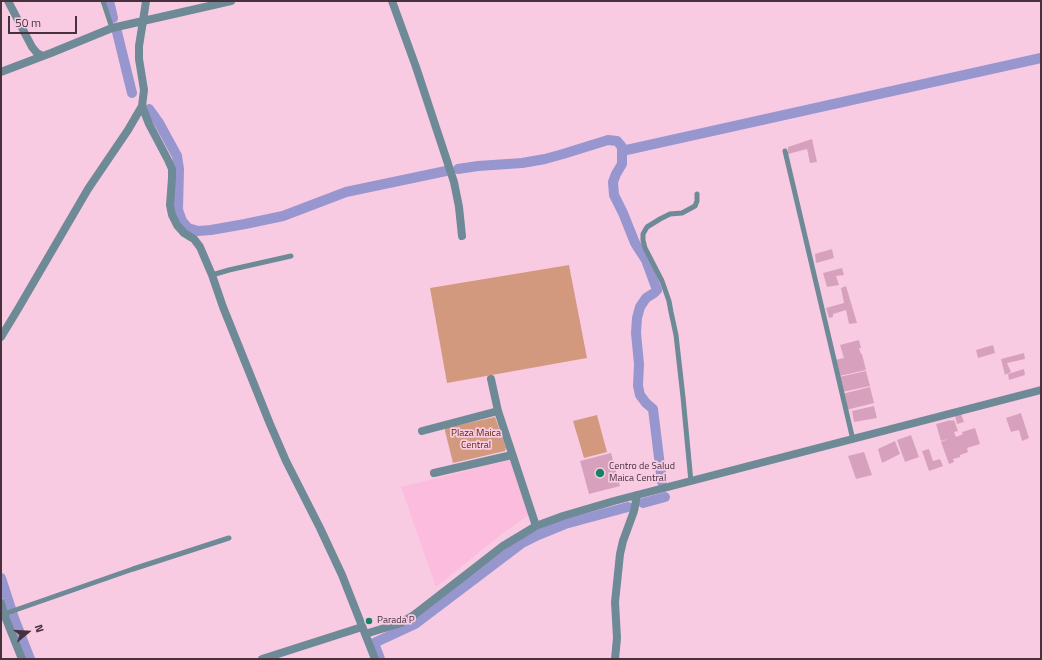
<!DOCTYPE html>
<style>
body{margin:0}
#map{position:relative;width:1042px;height:660px;overflow:hidden;background:#f9cbe3;font-family:"Titillium Web",sans-serif}
canvas{display:block}
.frame{position:absolute;inset:0;border:2px solid #47313d;pointer-events:none}
.north{position:absolute;left:8px;top:612px;width:40px;height:40px;-webkit-text-stroke:3px #f9cbe3;paint-order:stroke;rotate:72deg;font-size:11px;font-weight:700;line-height:16px;text-align:center;color:#47313d}
.north::after{content:'';display:block;margin:auto;width:14px;height:18px;background:#47313d;clip-path:polygon(50% 0,100% 100%,50% 72%,0 100%)}
.scale{position:absolute;left:8px;top:16px;width:69px;height:18px;box-sizing:border-box;border:2px solid #47313d;border-top:0;padding-left:5px;font-size:12px;line-height:14px;white-space:nowrap;color:#47313d;-webkit-text-stroke:3px #f9cbe3;paint-order:stroke}
</style>
<div id="map">
<canvas width="1042" height="660"></canvas>
<div class="frame"></div>
<div class="north">N</div>
<div class="scale">50 m</div>
</div>
<script>
const ctx = document.querySelector('canvas').getContext('2d');
ctx.lineJoin = 'round';
function paint(path, color) {
  ctx.fillStyle = color;
  ctx.fill(path, 'evenodd');
}
function toPath(rows) {
  const path = new Path2D();
  for (const r of rows) {
    path.moveTo(r[0], r[1]);
    for (let i = 2; i < r.length; i += 2) path.lineTo(r[i], r[i + 1]);
  }
  return path;
}
function trace(path, color, width, dash) {
  ctx.strokeStyle = color;
  ctx.lineWidth = width;
  ctx.lineCap = dash ? 'butt' : 'round';
  ctx.setLineDash(dash || []);
  ctx.stroke(path);
}
function write(font, color, halo, rows, align = 'center') {
  ctx.font = font + ' "Titillium Web",sans-serif';
  ctx.lineWidth = 3.5;
  ctx.setLineDash([]);
  ctx.textBaseline = 'middle';
  ctx.strokeStyle = halo;
  ctx.fillStyle = color;
  for (const [text, x, y, turn = 0] of rows) {
    ctx.save();
    ctx.translate(x, y);
    ctx.rotate((+turn || 0) * Math.PI / 180);
    ctx.textAlign = isNaN(turn) ? turn : align;
    if (halo) ctx.strokeText(text, 0, 0);
    ctx.fillText(text, 0, 0);
    ctx.restore();
  }
}
const built = toPath([
 [510,460,529,515,503,533,436,587,401,487]
]);
const green = toPath([
 [569,265,587,358,447,383,430,288],
 [597,415,607,452,584,458,573,421],
 [495,417,506,448,505,451,453,463,445,431,445,428]
]);
const canal = toPath([
 [109,1,113,18],
 [117,32,132,93],
 [149,109,159,123,177,156,179,169,178,210,182,221,188,228,198,231,211,230,245,224,283,216,346,192,446,171],
 [622,151,1041,58],
 [458,169,478,166,522,163,545,159,563,154,608,140,617,141,622,147,622,164,616,174,613,182,614,195,623,213,635,243,646,260,657,290,654,293,646,298,640,307,637,318,636,333,639,364,638,386,640,395,646,403,653,409,662,482],
 [643,503,665,497],
 [1,578,14,618,30,659],
 [380,659,374,643,415,624,522,543,538,535,565,524,628,507]
]);
const building = toPath([
 [812,139,817,162,810,163,807,149,788,154,788,147],
 [832,249,834,258,816,263,815,254],
 [842,268,844,275,836,276,839,285,827,287,823,273],
 [846,286,857,323,849,324,846,310,833,314,833,317,829,318,826,308,844,303,841,288],
 [859,340,861,348,859,348,861,354,862,354,866,370,839,376,835,360,844,358,840,345],
 [993,345,995,353,978,358,976,350],
 [1024,353,1025,359,1007,363,1011,372,1005,375,1001,359],
 [1024,369,1025,375,1009,380,1008,374],
 [866,371,870,386,842,392,839,377],
 [870,387,874,403,846,410,842,394],
 [874,406,877,418,854,422,852,411],
 [1021,413,1029,438,1022,441,1019,430,1011,432,1006,418],
 [961,414,964,422,957,424,955,416],
 [951,420,951,421,954,420,958,431,954,432,956,437,963,434,962,432,975,428,980,444,967,448,968,452,960,455,960,457,953,459,954,462,949,464,941,442,948,439,941,441,936,424],
 [911,435,919,457,905,462,897,440],
 [895,441,900,454,882,463,878,449],
 [929,449,933,461,940,459,943,466,929,471,922,451],
 [864,452,872,475,856,479,848,456],
 [611,453,620,486,589,494,580,461]
]);
const service = toPath([
 [103,1,112,28],
 [785,151,853,440],
 [212,275,229,270,291,256],
 [691,482,683,397,676,335,671,312,669,301,662,281,645,248,643,240,643,234,647,227,660,219,670,214,682,213,695,206,697,201,697,194],
 [4,614,133,569,229,538]
]);
const minor = toPath([
 [8,1,32,47,37,53,43,56,51,53,112,28,143,21,231,1],
 [392,1,416,67,454,182,459,207,462,236],
 [1,72,43,56],
 [142,106,149,124,168,160,172,169,172,178,170,205,172,215,177,225,184,233,194,239,200,247,212,275,223,307,270,424,286,461,320,528,342,575,375,659],
 [1,337,18,309,88,189,128,130,142,106,144,90,139,59,139,46,143,21,146,1],
 [491,379,498,411,536,526],
 [422,431,498,411],
 [434,473,512,455],
 [1,603,4,614,22,659],
 [365,634,401,623,414,615,503,546,536,526,563,516,614,501,1041,390],
 [262,659,362,627],
 [615,659,617,638,615,602,620,554,623,541,634,511,637,495]
]);
const markers = [
 [600,473,5,"#168462"],
 [369,621,4,"#168462"]
];
const parkNames = [
 ["Plaza Maica",476,434],
 ["Central",476,446]
];
const poiNames = [
 ["Centro de Salud",609,467],
 ["Maica Central",609,479],
 ["Parada P",377,621]
];
paint(built, '#fbbcdd');
paint(green, '#d3997f');
trace(canal, '#9896cf', 10);
paint(building, '#d7a1be');
trace(service, '#6e8a96', 5);
trace(minor, '#6e8a96', 8);
for (const [x, y, r, color] of markers) {
  const dot = new Path2D();
  dot.arc(x, y, r, 0, 2 * Math.PI);
  ctx.fillStyle = color;
  ctx.fill(dot);
  trace(dot, '#f9cbe3', 1.5);
}
write('10px', '#602809', '#f9cbe3', parkNames);
write('10px', '#47313d', '#f9cbe3', poiNames, 'left');
</script>
